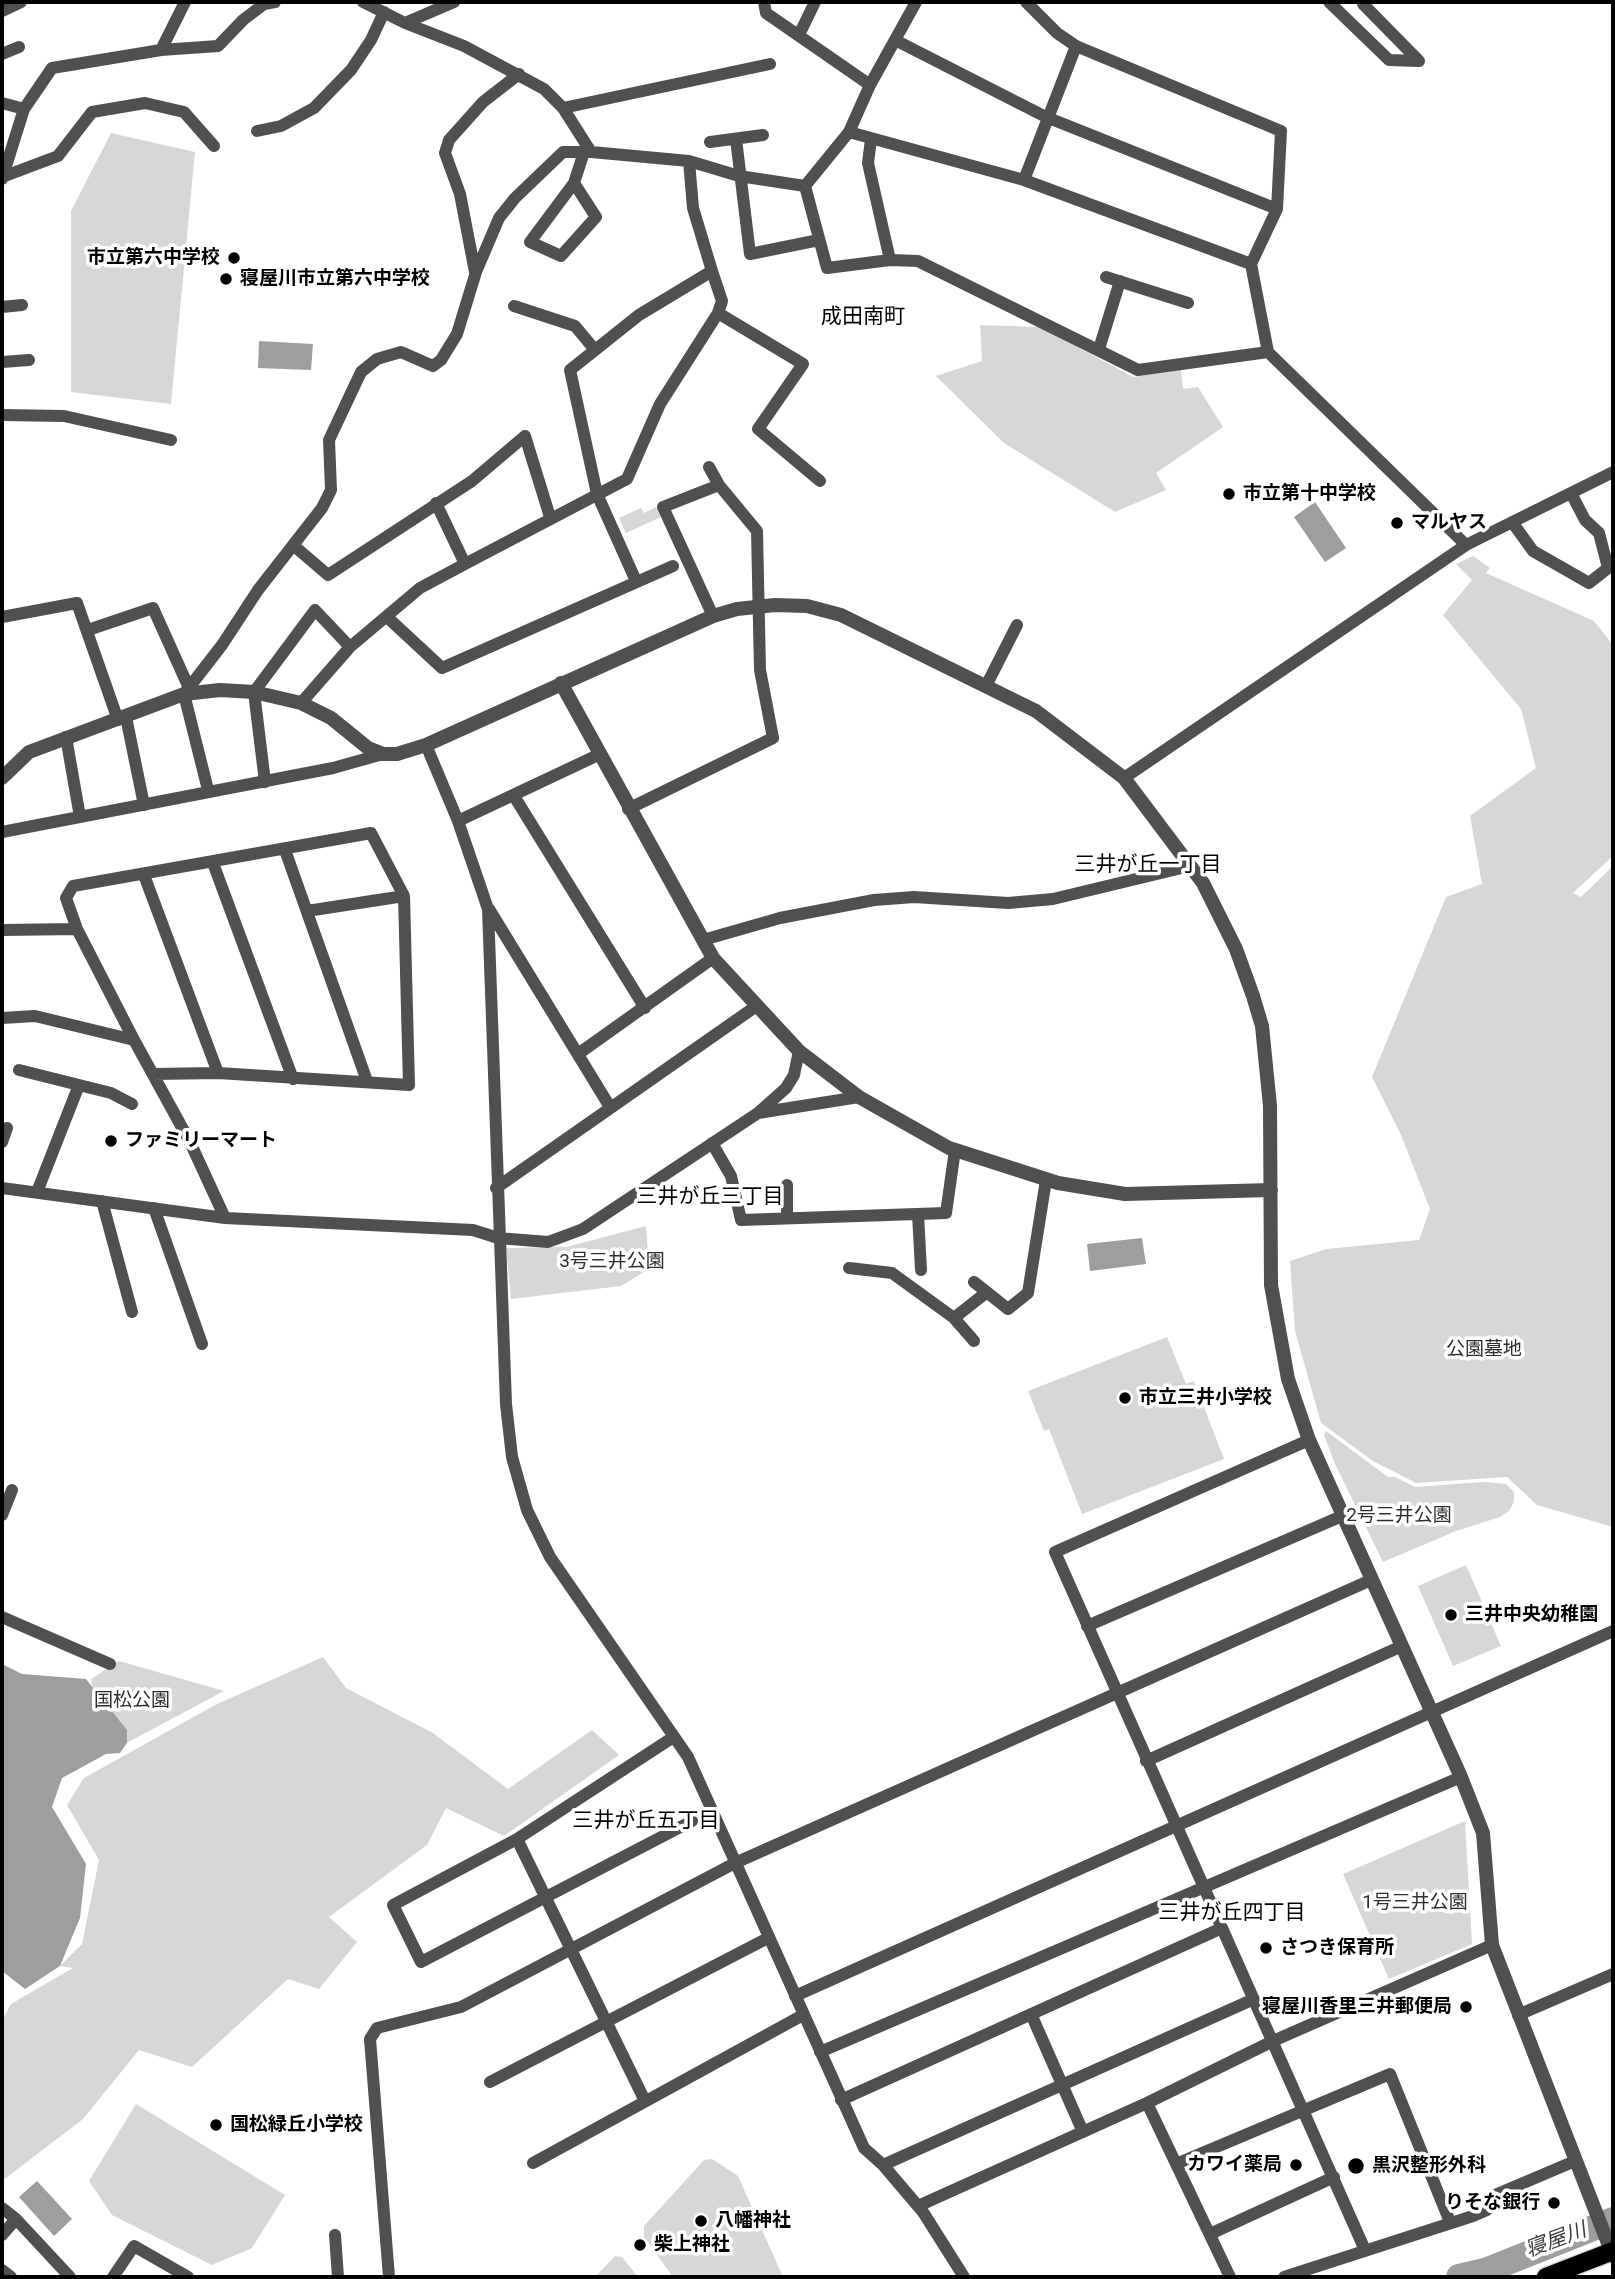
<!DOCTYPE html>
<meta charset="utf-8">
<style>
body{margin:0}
#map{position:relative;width:1615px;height:2279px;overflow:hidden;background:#fff;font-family:Roboto,sans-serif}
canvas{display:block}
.frame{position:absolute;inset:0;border:4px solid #000;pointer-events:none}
</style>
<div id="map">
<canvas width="1615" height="2279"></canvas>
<div class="frame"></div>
</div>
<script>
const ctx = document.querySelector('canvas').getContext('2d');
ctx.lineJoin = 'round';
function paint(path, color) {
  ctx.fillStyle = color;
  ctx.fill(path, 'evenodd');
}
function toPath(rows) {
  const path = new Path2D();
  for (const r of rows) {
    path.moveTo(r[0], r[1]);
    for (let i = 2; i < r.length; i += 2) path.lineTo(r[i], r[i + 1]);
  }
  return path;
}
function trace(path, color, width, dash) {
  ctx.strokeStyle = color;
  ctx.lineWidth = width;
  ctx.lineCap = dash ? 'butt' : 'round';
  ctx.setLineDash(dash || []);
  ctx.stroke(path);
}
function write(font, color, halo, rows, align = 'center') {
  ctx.font = font + ' Roboto,"Noto Sans JP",sans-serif';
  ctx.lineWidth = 7;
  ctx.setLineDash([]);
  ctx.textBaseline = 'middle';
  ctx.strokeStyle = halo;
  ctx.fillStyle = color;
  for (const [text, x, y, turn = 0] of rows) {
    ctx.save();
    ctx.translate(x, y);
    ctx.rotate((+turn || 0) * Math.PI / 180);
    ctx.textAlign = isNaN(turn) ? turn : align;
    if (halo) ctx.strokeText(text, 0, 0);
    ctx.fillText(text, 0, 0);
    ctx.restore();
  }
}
const green = toPath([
 [111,133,195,152,171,404,71,392,71,211],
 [980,325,1040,327,1133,377,1181,370,1183,389,1198,387,1223,427,1156,473,1166,490,1115,512,1004,443,936,376,982,361],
 [656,507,661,517,626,533,619,518,641,508,644,513],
 [1473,556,1490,568,1486,573,1594,621,1613,645,1613,856,1573,893,1581,897,1613,866,1613,1527,1537,1505,1507,1477,1416,1483,1373,1461,1321,1423,1295,1331,1290,1261,1326,1249,1419,1240,1430,1209,1401,1135,1372,1077,1446,897,1482,884,1470,816,1536,768,1521,709,1443,615,1472,580,1456,564],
 [646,1226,649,1269,621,1286,511,1299,506,1248,566,1247],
 [1167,1337,1186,1384,1194,1381,1224,1459,1082,1514,1049,1429,1044,1431,1028,1391],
 [1326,1431,1388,1477,1395,1477,1415,1487,1483,1482,1506,1484,1514,1492,1514,1502,1509,1511,1500,1517,1456,1531,1383,1562,1335,1464,1324,1435],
 [1466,1565,1501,1646,1453,1666,1418,1586],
 [323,1657,346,1688,433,1733,508,1789,592,1730,619,1755,504,1836,446,1808,427,1845,329,1917,357,1942,319,1989,288,1979,192,2067,139,2050,83,2119,2,2181,2,2021,11,2004,73,1968,60,1966,82,1944,99,1860,67,1805,84,1778,215,1705],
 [119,1661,224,1691,106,1754,91,1679],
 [1465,1821,1472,1944,1389,1979,1343,1874],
 [136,2104,285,2195,252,2248,212,2265,112,2215,89,2181],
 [712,2159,738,2176,783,2277,673,2277,644,2237,644,2226,704,2160],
 [615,2256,622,2257,638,2277,595,2277]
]);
const water = toPath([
 [259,341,313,344,311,370,258,368],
 [1315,502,1346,548,1325,562,1294,517],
 [1142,1238,1146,1264,1090,1271,1087,1244],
 [2,1664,22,1674,86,1679,127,1730,127,1743,120,1753,106,1754,62,1778,52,1807,86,1864,80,1918,60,1966,25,1989,2,1971],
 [37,2181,72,2219,54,2236,19,2197]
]);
const river = toPath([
 [1459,2277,1485,2271,1613,2220]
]);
const minor = toPath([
 [363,2,405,23,464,46,544,89,563,108,591,152,689,161,739,176,805,186],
 [764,2,766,13,870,85],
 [1026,2,1057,33,1076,46,1281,131,1277,209,1251,264,1268,352,1466,545],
 [1329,2,1389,60,1419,61],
 [1365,2,1363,4,1419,61],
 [2,11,21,2],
 [405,23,454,2],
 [799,35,815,2],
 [895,40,1046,117,1277,209],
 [161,50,185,2],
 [2,54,19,47],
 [2,103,24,109],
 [563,108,770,64],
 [257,131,281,126,314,108,351,70,371,40,384,12],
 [849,132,1024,180,1251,264],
 [736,139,750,254,819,240],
 [871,139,868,163,890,260],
 [710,142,763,135],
 [689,161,693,208,712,271],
 [5,176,58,156,92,112,145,103,184,112,214,146],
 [2,179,24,109,52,68,161,50,218,46,243,20,264,4,275,2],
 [1024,180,1076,46],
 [574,183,530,242,561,256,596,217,574,183,584,152],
 [805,186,827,268,890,260,918,261,1138,370,1268,352],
 [805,186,849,132,870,85,916,2],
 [475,272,460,194,445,153,449,140,483,102,519,74],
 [1106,277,1188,303],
 [514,306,575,326,595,350],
 [2,307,22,305],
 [1099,349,1120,281],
 [2,362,29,360],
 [2,415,64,416,171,440],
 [436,503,465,564,627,479,660,404,718,313],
 [1512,522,1533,551,1589,583,1608,568,1599,533,1585,520,1571,493],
 [293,545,328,575,472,481,525,436,550,517],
 [636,581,597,494,570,370,639,315,712,271,722,301,718,313,803,364,758,429,820,481],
 [713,616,663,507,719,485],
 [2,617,77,603,118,720],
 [387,617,442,668,673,566],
 [88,630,153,608,189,688],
 [986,686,1017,625],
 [301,703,350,647,420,588,465,564],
 [126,717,144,805],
 [66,737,80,817],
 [426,745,458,821,488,909,506,1404,512,1457,527,1510,550,1557,688,1757,864,2148,883,2165,923,2212,964,2277],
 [1124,778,1466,545,1613,472],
 [265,782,254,692,315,610,350,647],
 [208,790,184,694,222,645,258,590,322,508,331,490,329,440,361,372,377,359,401,352,433,366,441,360,457,334,476,272,499,218,515,198,563,152,591,152],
 [514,796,645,1008],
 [628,809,773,738,760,670,757,531,719,485,709,467],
 [458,821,598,755],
 [2,832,333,768,383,754],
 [285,850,367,1081],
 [213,863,293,1079],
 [144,875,218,1073],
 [489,909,610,1107],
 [307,911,404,896],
 [2,930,77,929],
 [703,940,780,918,874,900,914,897,1008,903,1053,899,1190,866],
 [2,1018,35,1016,134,1040],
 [578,1054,713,958],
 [19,1070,111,1093,132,1104],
 [153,1074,218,1073,409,1085,404,896,371,833,73,886,66,898,77,929,134,1040,190,1142,225,1218],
 [758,1113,786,1088,794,1075,799,1051],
 [2,1142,7,1128],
 [712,1143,731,1176,741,1220,946,1213,955,1150],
 [2,1188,225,1218,473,1230,498,1238,548,1242,583,1229,758,1113,859,1097],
 [496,1188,755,1007],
 [37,1192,79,1085],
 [102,1201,132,1312],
 [154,1208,202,1344],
 [918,1214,921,1270],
 [787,1218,787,1185],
 [849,1268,892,1273,954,1318,974,1341],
 [974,1282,1008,1309,1028,1293,1046,1180],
 [954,1318,987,1292],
 [1309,1440,1055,1552,1365,2250],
 [2,1515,12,1490],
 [2,1617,110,1664],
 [1087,1626,1342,1516],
 [672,1738,517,1839,393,1905,421,1962,692,1821],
 [1146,1761,1402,1646],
 [517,1839,645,2101],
 [795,1996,1613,1631],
 [1031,2014,1083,2132],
 [1518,2015,1613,1974],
 [820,2052,1461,1777],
 [490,2082,768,1938],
 [841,2100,1222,1928],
 [1147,2103,1230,2277],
 [533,2163,803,2015],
 [1176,2164,1390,2074,1450,2222],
 [883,2165,1254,1999],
 [918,2206,1147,2103,1273,2041,1492,1945],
 [2,2208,16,2219,70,2277],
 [1210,2234,1334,2177],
 [2,2235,16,2219],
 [335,2235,338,2277],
 [2,2270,11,2277],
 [113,2277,134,2246,188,2277],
 [389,2277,370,2039,377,2028,461,2007,735,1863,1371,1580],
 [1284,2277,1473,2216,1487,2210,1495,2195,1575,2161]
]);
const tertiary = toPath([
 [561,683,713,958,799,1051,859,1097,949,1148,1058,1183,1125,1194,1271,1190],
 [2,778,29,752,184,694,220,690,254,692,301,703,331,718,368,748,383,754,397,754,426,745,713,616,737,609,775,605,807,606,841,615,1036,711,1124,778,1203,883,1236,949,1253,996,1262,1026,1270,1106,1271,1285,1288,1379,1309,1440,1461,1777,1483,1833,1492,1945,1613,2256]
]);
const primary = toPath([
 [1546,2277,1613,2251]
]);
const markers = [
 [234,258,7,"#000"],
 [226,279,7,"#000"],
 [1229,494,7,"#000"],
 [1397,523,7,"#000"],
 [111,1141,7,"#000"],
 [1125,1398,7,"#000"],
 [1451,1615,7,"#000"],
 [1266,1948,7,"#000"],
 [1466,2007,7,"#000"],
 [216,2125,7,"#000"],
 [1296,2165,7,"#000"],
 [1356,2166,9,"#000"],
 [1554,2203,7,"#000"],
 [701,2221,7,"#000"],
 [640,2245,7,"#000"]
];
const poiNames = [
 ["市立第六中学校",220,258,"right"],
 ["寝屋川市立第六中学校",240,279],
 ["市立第十中学校",1243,494],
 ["マルヤス",1411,523],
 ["ファミリーマート",125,1141],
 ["市立三井小学校",1139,1398],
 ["三井中央幼稚園",1465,1615],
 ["さつき保育所",1280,1948],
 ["寝屋川香里三井郵便局",1452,2007,"right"],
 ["国松緑丘小学校",230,2125],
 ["カワイ薬局",1282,2165,"right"],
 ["黒沢整形外科",1372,2166],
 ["りそな銀行",1540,2203,"right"],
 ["八幡神社",715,2221],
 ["柴上神社",654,2245]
];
const parkNames = [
 ["3号三井公園",612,1262],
 ["公園墓地",1484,1350],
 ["2号三井公園",1399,1516],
 ["国松公園",132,1701],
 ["1号三井公園",1415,1903]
];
const neighbourhoodNames = [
 ["成田南町",863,318],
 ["三井が丘一丁目",1148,866],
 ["三井が丘三丁目",710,1198],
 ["三井が丘五丁目",646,1822],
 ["三井が丘四丁目",1232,1914]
];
const waterNames = [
 ["寝屋川",1556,2241,-20]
];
paint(green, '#d7d7d7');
paint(water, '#9e9e9e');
trace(river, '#9e9e9e', 26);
trace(primary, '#dbdbdb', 21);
trace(minor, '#505050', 12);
trace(tertiary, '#505050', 14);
trace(primary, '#000', 18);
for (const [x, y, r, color] of markers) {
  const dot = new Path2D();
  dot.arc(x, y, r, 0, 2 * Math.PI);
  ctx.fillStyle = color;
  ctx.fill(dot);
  trace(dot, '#fff', 2.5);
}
write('bold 19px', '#000', '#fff', poiNames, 'left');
write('19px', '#2e2e2e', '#fff', parkNames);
write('21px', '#000', '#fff', neighbourhoodNames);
write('italic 21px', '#3f3f3f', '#fff', waterNames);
</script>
